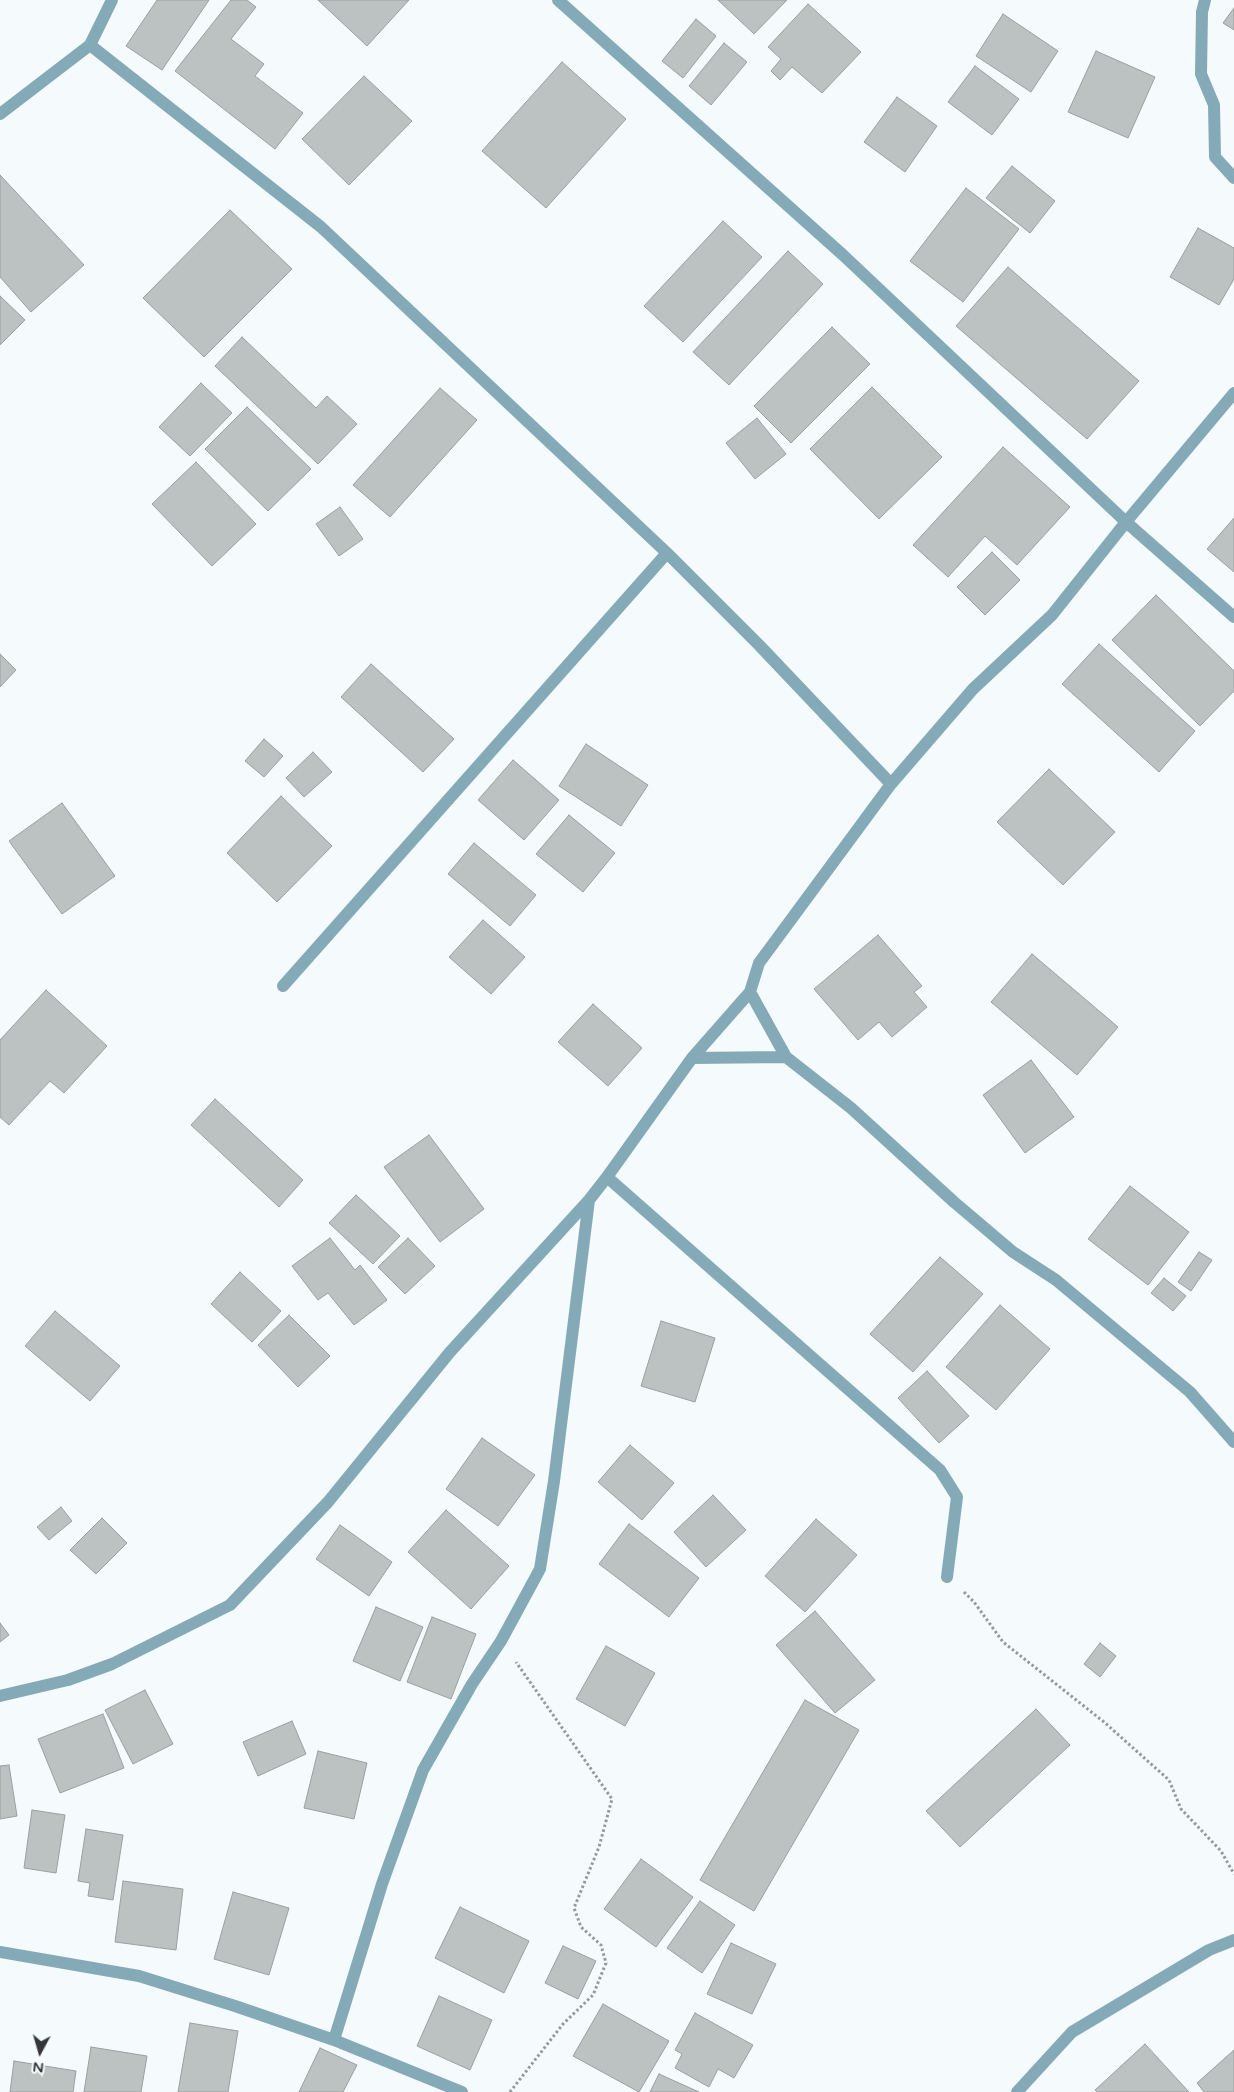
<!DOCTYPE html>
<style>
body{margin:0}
#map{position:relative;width:1234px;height:2092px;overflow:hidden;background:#f5fafc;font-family:"Varela Round",sans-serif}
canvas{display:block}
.north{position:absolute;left:15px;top:2027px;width:50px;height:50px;-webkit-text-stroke:4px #f5fafc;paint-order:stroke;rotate:186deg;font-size:14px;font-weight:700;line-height:20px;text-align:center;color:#343637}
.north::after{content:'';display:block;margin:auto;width:18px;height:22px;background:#343637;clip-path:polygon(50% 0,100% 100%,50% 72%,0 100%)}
</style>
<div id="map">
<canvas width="1234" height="2092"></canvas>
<div class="north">N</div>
</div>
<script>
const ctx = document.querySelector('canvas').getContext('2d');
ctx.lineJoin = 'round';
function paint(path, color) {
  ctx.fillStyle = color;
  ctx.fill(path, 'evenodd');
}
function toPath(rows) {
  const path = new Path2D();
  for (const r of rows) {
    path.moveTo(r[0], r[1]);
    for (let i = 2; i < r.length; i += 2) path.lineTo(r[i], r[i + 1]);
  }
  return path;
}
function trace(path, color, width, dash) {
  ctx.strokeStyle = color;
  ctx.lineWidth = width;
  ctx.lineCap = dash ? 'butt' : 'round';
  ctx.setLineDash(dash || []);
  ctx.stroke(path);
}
const building = toPath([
 [157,0,209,0,162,70,126,46,157,0],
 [231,0,247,0,256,7,231,39,264,64,255,76,303,113,275,149,175,71,231,0],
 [318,0,409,0,367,46,318,0],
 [718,0,787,0,754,34,718,0],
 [808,4,861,52,822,93,792,67,780,80,771,71,781,59,768,47,808,4],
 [1234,8,1234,30,1223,23,1234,8],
 [1003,14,1058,51,1031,92,976,56,1003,14],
 [696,19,716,36,683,78,662,61,696,19],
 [724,43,747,62,711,105,689,86,724,43],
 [1096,51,1155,77,1128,138,1068,112,1096,51],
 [562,62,626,119,546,208,482,151,562,62],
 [975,66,1019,99,992,135,948,102,975,66],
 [364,76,412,121,349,185,302,139,364,76],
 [897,97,937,126,905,172,864,142,897,97],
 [1012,166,1055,201,1030,233,986,198,1012,166],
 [0,175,84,265,31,312,0,277,0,175],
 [966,188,1019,229,963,302,910,261,966,188],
 [230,210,292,269,204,357,143,298,230,210],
 [723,221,762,257,683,342,644,306,723,221],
 [1198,228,1234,248,1234,279,1219,305,1170,277,1198,228],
 [788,251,823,284,729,385,693,352,788,251],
 [1008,267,1139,381,1087,439,956,326,1008,267],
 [0,296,25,320,0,345,0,296],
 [832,327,870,364,791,443,754,406,832,327],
 [242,337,316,408,327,396,357,424,318,464,215,366,242,337],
 [201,383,232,413,190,456,159,427,201,383],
 [872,387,942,457,879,519,810,449,872,387],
 [440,388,477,420,390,517,353,485,440,388],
 [247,407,311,469,268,511,205,449,247,407],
 [757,418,786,454,755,479,726,443,757,418],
 [1003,447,1070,507,1017,565,985,536,948,577,913,545,1003,447],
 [196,462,256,524,212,566,152,504,196,462],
 [340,507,363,539,339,556,316,524,340,507],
 [1234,518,1234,572,1207,549,1234,518],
 [992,552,1020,580,985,615,957,587,992,552],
 [1156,595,1234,671,1234,691,1200,726,1112,640,1156,595],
 [1099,644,1195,731,1159,772,1062,684,1099,644],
 [0,654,16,670,0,687,0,654],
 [371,664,454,739,423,772,341,697,371,664],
 [264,739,283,756,264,777,245,761,264,739],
 [586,744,648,785,621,826,559,786,586,744],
 [313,752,332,772,304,797,286,778,313,752],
 [513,760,559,800,524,840,478,800,513,760],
 [1049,769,1115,832,1063,885,997,822,1049,769],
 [281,796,332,846,277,902,227,853,281,796],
 [62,803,115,876,62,914,9,841,62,803],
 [569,815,615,853,583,892,536,854,569,815],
 [474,843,536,895,510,926,448,874,474,843],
 [483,920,525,957,491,994,449,957,483,920],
 [878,935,922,986,914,992,927,1007,892,1037,879,1022,858,1040,814,989,878,935],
 [1032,954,1118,1027,1077,1075,991,1002,1032,954],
 [46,990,107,1046,64,1093,50,1081,9,1125,0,1117,0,1040,46,990],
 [593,1004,642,1048,608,1086,558,1042,593,1004],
 [1031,1060,1074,1117,1025,1153,983,1095,1031,1060],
 [215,1099,303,1180,279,1207,191,1125,215,1099],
 [429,1135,484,1209,440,1242,384,1167,429,1135],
 [1130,1186,1189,1232,1148,1285,1088,1239,1130,1186],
 [356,1195,400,1236,373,1264,329,1223,356,1195],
 [330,1238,355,1270,360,1265,387,1300,354,1325,328,1293,318,1300,292,1266,330,1238],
 [408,1238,435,1266,405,1294,378,1267,408,1238],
 [1199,1252,1212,1260,1191,1291,1178,1282,1199,1252],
 [940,1257,983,1294,913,1372,870,1334,940,1257],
 [240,1272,281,1311,252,1342,211,1304,240,1272],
 [1164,1278,1186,1296,1173,1311,1151,1293,1164,1278],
 [1000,1305,1050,1349,996,1410,946,1367,1000,1305],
 [55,1311,120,1366,90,1401,25,1346,55,1311],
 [289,1315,330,1356,298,1387,258,1345,289,1315],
 [661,1321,715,1338,695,1402,641,1386,661,1321],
 [927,1371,969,1416,939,1443,898,1398,927,1371],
 [482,1438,535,1475,498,1526,446,1489,482,1438],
 [630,1445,674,1483,642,1520,598,1482,630,1445],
 [713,1495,746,1530,706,1567,674,1532,713,1495],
 [61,1507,72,1521,49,1540,37,1527,61,1507],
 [446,1510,509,1566,471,1609,408,1552,446,1510],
 [102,1518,127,1543,96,1574,70,1550,102,1518],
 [816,1519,857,1555,805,1612,765,1576,816,1519],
 [629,1524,699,1578,669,1617,599,1564,629,1524],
 [340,1525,392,1562,369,1596,316,1559,340,1525],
 [376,1607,423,1627,400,1681,353,1661,376,1607],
 [815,1611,875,1680,835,1713,776,1645,815,1611],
 [432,1617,476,1634,451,1699,407,1682,432,1617],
 [0,1623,9,1635,0,1642,0,1623],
 [1100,1643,1116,1656,1100,1677,1084,1664,1100,1643],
 [606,1646,655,1673,625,1726,576,1699,606,1646],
 [145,1690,173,1744,133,1764,105,1710,145,1690],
 [805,1700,859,1730,754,1911,700,1880,805,1700],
 [1036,1709,1070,1745,960,1847,926,1811,1036,1709],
 [103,1714,124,1768,60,1793,38,1739,103,1714],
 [292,1721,306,1754,258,1776,243,1742,292,1721],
 [318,1751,367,1763,354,1819,304,1808,318,1751],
 [9,1765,17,1816,0,1819,0,1766,9,1765],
 [32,1810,65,1815,56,1873,24,1868,32,1810],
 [86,1829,123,1835,113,1900,88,1896,90,1883,78,1881,86,1829],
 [641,1859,693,1897,656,1947,604,1909,641,1859],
 [123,1881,183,1889,176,1950,115,1942,123,1881],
 [233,1892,289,1908,269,1975,214,1959,233,1892],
 [700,1901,735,1925,702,1973,667,1948,700,1901],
 [460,1907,529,1941,504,1993,435,1958,460,1907],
 [731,1943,776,1964,752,2014,707,1994,731,1943],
 [563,1946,596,1961,578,1999,545,1983,563,1946],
 [439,1996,492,2020,470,2070,417,2046,439,1996],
 [603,2004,669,2041,639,2092,573,2056,603,2004],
 [695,2013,753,2045,734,2078,718,2069,709,2087,675,2068,682,2054,675,2050,695,2013],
 [190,2023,238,2031,228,2092,178,2092,190,2023],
 [1145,2044,1189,2092,1097,2092,1095,2090,1145,2044],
 [91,2047,147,2056,141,2092,84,2092,91,2047],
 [320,2048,357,2065,343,2092,299,2092,320,2048],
 [1234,2050,1234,2092,1204,2092,1197,2083,1234,2050],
 [14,2061,76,2071,73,2092,10,2092,14,2061],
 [659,2074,699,2092,650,2092,659,2074]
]);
const path = toPath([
 [964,1592,974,1602,1003,1642,1104,1722,1169,1780,1181,1809,1221,1851,1234,1874],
 [510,2092,563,2024,593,1995,606,1963,601,1945,581,1927,574,1908,599,1847,612,1799,516,1662]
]);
const street = toPath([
 [558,0,843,255,1126,522,1234,617],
 [1205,0,1202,12,1201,74,1214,105,1215,157,1234,178],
 [90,45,321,227,667,553,759,645,891,784],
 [0,114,90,45,112,0],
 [283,986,667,553],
 [750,992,786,1057,851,1108,954,1202,1013,1252,1056,1280,1190,1392,1234,1442],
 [692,1058,786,1057],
 [607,1177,940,1470,957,1497,947,1577],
 [0,1696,68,1680,112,1664,230,1605,328,1502,450,1352,589,1200,607,1177,692,1058,750,992,759,963,891,784,973,689,1052,615,1126,522,1234,393],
 [0,1952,139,1976,235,2006,334,2040,462,2092],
 [334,2040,382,1884,423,1770,472,1684,501,1641,540,1569,554,1481,589,1200],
 [1017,2092,1072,2032,1209,1950,1234,1940]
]);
paint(building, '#bcc1c2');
trace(building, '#9a9fa0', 1);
trace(path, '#95999a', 3, [2.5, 2.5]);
trace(street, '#84aab7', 12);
</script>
